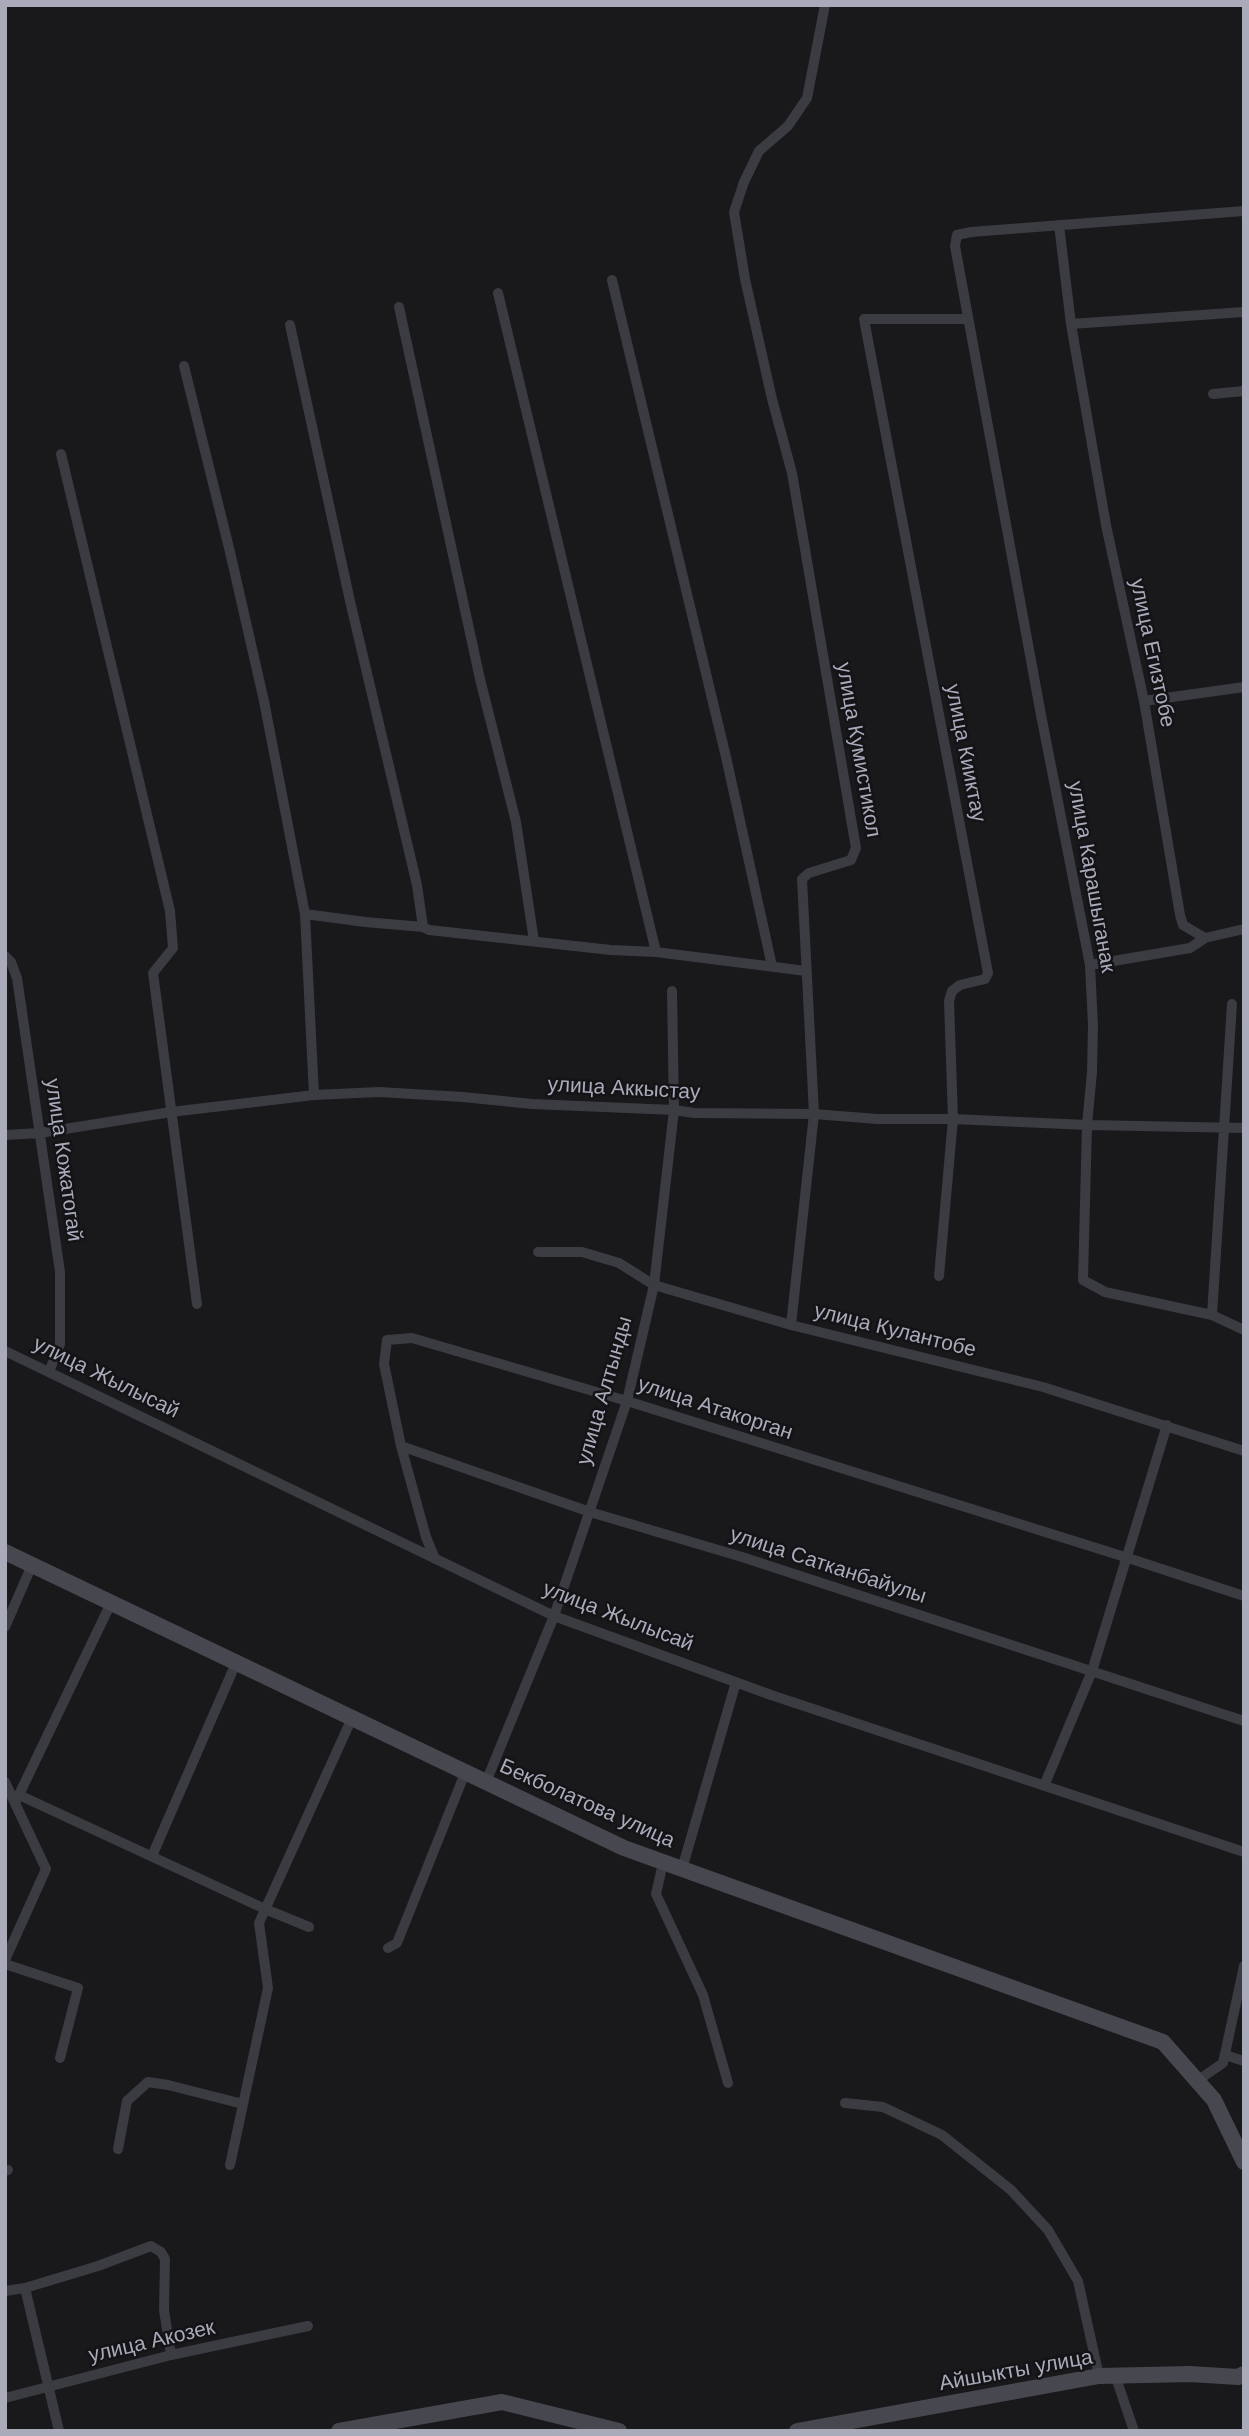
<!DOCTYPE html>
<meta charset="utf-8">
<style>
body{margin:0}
#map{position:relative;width:1249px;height:2436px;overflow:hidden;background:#19181b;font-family:Arial,sans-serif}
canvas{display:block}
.frame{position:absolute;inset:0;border:7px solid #a9abbb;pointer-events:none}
</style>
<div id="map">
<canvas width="1249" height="2436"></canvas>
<div class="frame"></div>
</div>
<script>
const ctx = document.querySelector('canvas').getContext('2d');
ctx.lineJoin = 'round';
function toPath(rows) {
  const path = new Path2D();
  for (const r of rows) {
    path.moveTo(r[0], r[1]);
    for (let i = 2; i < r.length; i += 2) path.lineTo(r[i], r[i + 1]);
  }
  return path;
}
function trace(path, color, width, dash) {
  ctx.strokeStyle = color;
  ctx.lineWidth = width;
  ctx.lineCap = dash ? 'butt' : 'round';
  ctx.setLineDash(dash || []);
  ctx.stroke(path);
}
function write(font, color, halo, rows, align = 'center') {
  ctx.font = font + ' Arial,sans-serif';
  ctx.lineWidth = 5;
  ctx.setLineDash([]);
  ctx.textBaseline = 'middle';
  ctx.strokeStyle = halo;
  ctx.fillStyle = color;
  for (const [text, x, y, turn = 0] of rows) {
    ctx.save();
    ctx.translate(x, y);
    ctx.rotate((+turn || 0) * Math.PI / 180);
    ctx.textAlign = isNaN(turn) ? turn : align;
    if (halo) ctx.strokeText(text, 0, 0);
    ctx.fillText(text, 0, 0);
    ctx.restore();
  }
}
const street = toPath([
 [1244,211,971,232,957,235,955,246,1041,715,1090,965,1093,1025,1092,1072,1087,1125,1083,1280,1105,1292,1212,1315,1244,1330],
 [1059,225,1071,324,1244,312],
 [612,280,726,757,772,966],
 [498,293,656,952],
 [399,307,480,679,516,822,534,941],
 [1071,324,1106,525,1144,701,1180,915,1183,925,1205,938,1244,929],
 [290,325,350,601,417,885,423,927,429,930,611,950,656,952,806,971],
 [184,366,230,552,264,701,305,914,365,922,423,927],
 [1213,394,1244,391],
 [61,454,170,911,173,948,153,973,197,1304],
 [1144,701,1244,687],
 [305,914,314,1095],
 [5,956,11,962,17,978,60,1272,60,1344,49,1372],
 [1090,965,1190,948,1205,938],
 [5,1135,40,1133,171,1112,314,1095,379,1092,463,1097,532,1104,674,1110,694,1113,814,1114,877,1119,953,1119,1087,1125,1244,1128],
 [538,1252,582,1252,619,1263,654,1285,791,1325,1043,1387,1244,1451],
 [939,1276,953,1119,949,1001,952,991,960,985,985,979,988,973,864,319,967,319],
 [1212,1315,1232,1004],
 [791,1325,814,1114,802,879,809,873,851,860,856,848,792,473,772,399,745,279,734,212,744,182,759,151,788,126,807,98,825,5],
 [5,1351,554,1616,771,1695,1244,1852],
 [401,1446,590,1512,742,1557,1244,1721],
 [435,1559,426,1537,401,1446,384,1364,387,1340,412,1338,627,1401,1125,1557,1244,1596],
 [5,1627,32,1565],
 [5,1782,46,1869,5,1960],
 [486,1782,554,1616,627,1401,654,1285,674,1110,672,991],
 [1044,1786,1092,1671,1167,1425],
 [19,1795,265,1909,309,1927],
 [15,1803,111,1603],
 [152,1856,236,1663],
 [663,1863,656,1894,703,1995,728,2083],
 [682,1869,736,1682],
 [388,1948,397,1943,465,1773],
 [5,1964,78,1988,60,2058],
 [1225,2055,1244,2061],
 [1197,2081,1223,2063,1244,1966],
 [845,2103,883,2107,942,2135,1011,2190,1048,2230,1078,2281,1099,2376],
 [118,2149,127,2101,148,2082,168,2085,243,2104],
 [230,2165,268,1988,259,1923,352,1718],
 [5,2171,8,2170],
 [25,2288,59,2431],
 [5,2291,25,2288,98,2266,151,2246,161,2252,165,2259,164,2310,171,2355],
 [1115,2375,1134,2431],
 [5,2398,171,2355,308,2326]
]);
const secondary = toPath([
 [5,1552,624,1848,1163,2042,1214,2100,1244,2162],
 [339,2431,502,2402,619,2431],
 [797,2431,1099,2376,1190,2374,1238,2377,1244,2374]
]);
const streetNames = [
 ["улица Егизтобе",1152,653,78],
 ["улица Кумистикол",858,750,80],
 ["улица Кииктау",965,753,79],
 ["улица Карашыганак",1091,877,80],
 ["улица Аккыстау",624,1089,3],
 ["улица Кожатогай",63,1160,82],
 ["улица Кулантобе",895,1331,14],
 ["улица Жылысай",106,1378,26],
 ["улица Алтынды",605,1391,-74],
 ["улица Атакорган",715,1409,18],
 ["улица Сатканбайулы",828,1566,18],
 ["улица Жылысай",618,1617,21],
 ["Бекболатова улица",587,1804,24],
 ["улица Акозек",152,2342,-13],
 ["Айшыкты улица",1016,2371,-10]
];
trace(street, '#3b3b42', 10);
trace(secondary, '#474750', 16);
write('21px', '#a9abbb', '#141316', streetNames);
</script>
